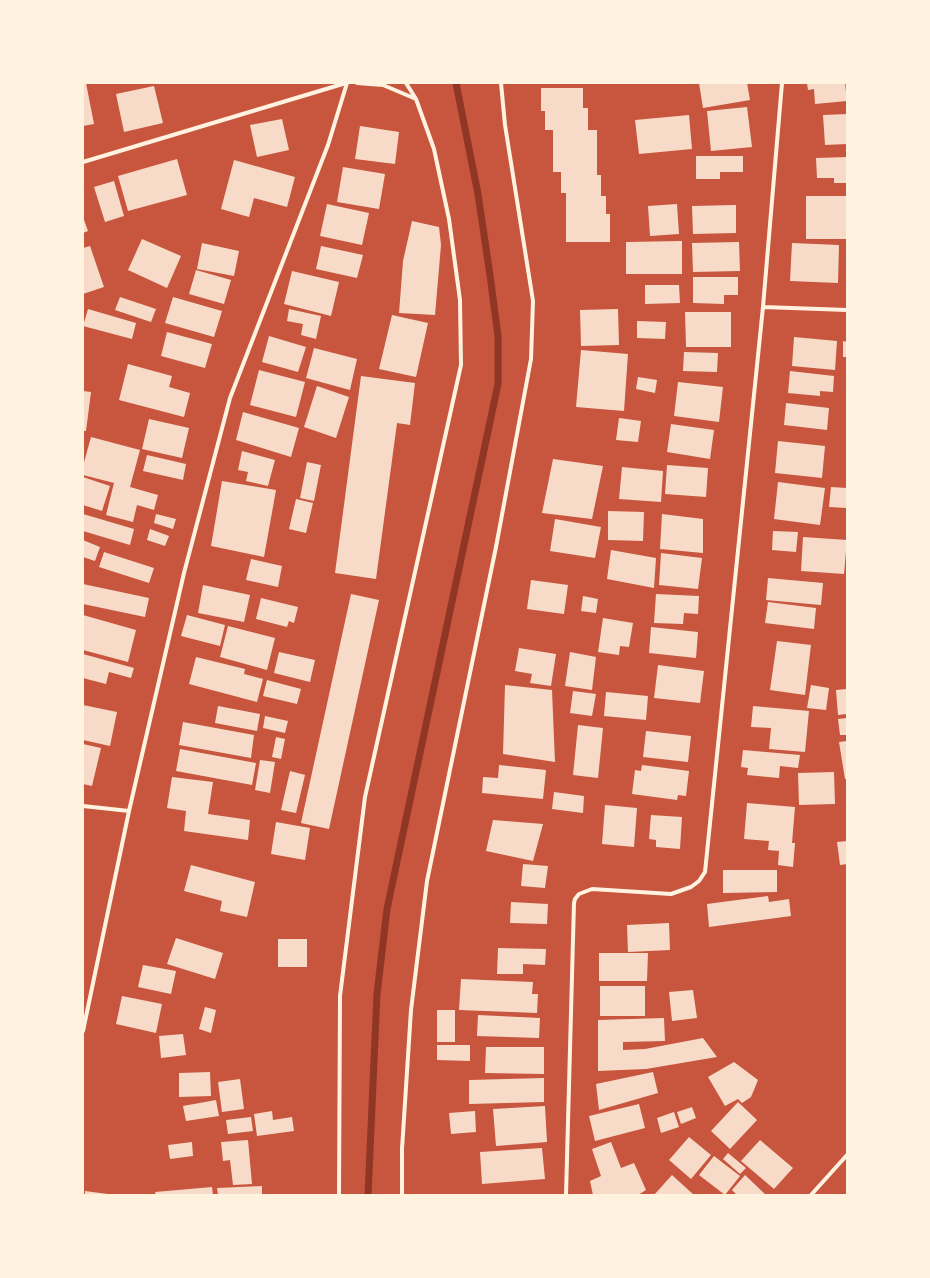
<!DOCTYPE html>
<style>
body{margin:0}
#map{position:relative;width:930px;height:1278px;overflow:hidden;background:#c8553d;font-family:Mulish,sans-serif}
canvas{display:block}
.frame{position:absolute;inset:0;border:84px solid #fff3e0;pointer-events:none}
</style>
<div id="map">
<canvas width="930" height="1278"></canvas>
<div class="frame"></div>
</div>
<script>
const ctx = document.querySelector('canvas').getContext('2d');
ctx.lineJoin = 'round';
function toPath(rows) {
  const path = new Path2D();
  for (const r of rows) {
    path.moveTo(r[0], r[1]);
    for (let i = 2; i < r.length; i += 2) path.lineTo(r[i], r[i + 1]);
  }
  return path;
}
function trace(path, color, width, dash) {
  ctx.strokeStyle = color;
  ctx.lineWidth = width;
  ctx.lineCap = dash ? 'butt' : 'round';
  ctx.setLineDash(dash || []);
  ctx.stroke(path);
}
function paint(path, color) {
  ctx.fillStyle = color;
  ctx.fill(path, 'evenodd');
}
const stream = toPath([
 [368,1195,377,994,387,909,498,384,498,336,490,275,478,194,456,83]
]);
const building = toPath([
 [83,83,86,83,94,124,83,126],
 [699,83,747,83,750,100,703,108],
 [807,83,845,83,847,101,815,104,814,89,808,90],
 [154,86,163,123,124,132,116,94],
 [541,88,583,88,583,108,588,108,588,130,597,130,597,175,601,175,601,196,606,196,606,214,610,214,610,242,566,242,566,193,561,193,561,172,553,172,553,130,545,130,545,111,541,111],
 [747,107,752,147,711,151,707,111],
 [847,114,847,144,825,145,823,115],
 [689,115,692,149,639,154,635,120],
 [282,119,289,150,257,157,250,125],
 [360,126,399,132,395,164,355,159],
 [696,156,743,156,743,172,720,172,720,179,696,179],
 [847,157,847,183,834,183,834,178,817,178,816,158],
 [177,159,187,195,128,211,118,176],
 [234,160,295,177,287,207,254,198,249,217,221,209],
 [343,167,385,174,379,209,337,202],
 [114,181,124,216,105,222,94,187],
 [806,196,847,196,847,239,806,239],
 [327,204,369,213,362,245,320,236],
 [677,204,679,234,650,236,648,206],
 [736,205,736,233,693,234,692,206],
 [83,217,88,231,83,233],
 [412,221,439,227,441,245,435,315,399,313,403,261],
 [142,239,181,256,167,288,128,270],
 [682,241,682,274,626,274,626,242],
 [739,242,740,271,693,272,692,243],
 [202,243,239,251,234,276,197,269],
 [792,243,839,245,838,283,790,281],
 [90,246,104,287,83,294,83,248],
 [321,246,363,255,357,278,316,269],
 [196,270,231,280,224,304,189,294],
 [292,271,339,282,331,316,284,304],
 [693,277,738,277,738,295,724,295,724,304,693,303],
 [645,285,679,285,680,303,645,304],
 [120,297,156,309,151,322,115,310],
 [173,297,222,311,214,337,165,323],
 [88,309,136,323,132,339,83,326],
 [289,309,321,316,316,339,301,335,303,324,287,321],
 [618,309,619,345,581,346,580,310],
 [685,312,731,312,731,347,686,347],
 [392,315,428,323,416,377,379,369],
 [637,321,666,322,665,339,637,338],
 [167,332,212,344,205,368,161,356],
 [269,336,306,347,298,372,262,362],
 [794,337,837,341,835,370,792,366],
 [843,341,847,342,847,357,843,357],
 [314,348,357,359,350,390,306,378],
 [581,350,628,354,624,411,576,407],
 [684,352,718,353,717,372,683,371],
 [128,364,172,376,169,387,190,393,184,417,119,400],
 [259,370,305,382,296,417,250,405],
 [790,371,834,376,833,392,820,391,820,396,788,393],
 [361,376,415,383,410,425,397,423,376,579,335,573],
 [638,377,657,380,655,393,636,389],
 [678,382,723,387,719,422,674,416],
 [317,386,349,397,336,438,304,427],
 [83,391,91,392,86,431,83,431],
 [786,403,829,408,827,430,784,425],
 [243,412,299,428,291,457,236,440],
 [619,418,641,421,638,442,616,440],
 [149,419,189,428,182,458,142,449],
 [671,424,714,430,710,459,667,452],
 [91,437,140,450,130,487,158,495,154,510,137,505,133,522,106,515,114,483,83,475,83,466],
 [778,441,825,446,822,478,775,473],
 [242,451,275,460,268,486,246,481,248,472,238,470],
 [147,455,186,464,183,480,143,471],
 [553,459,603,466,592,519,542,513],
 [307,462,321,465,314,501,300,498],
 [667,465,708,468,706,497,665,494],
 [622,467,663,471,661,502,619,499],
 [83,477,110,486,102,511,83,505],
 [222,481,276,490,264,557,211,546],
 [778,482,825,488,820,525,774,519],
 [831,487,847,488,847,508,829,507],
 [296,499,313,503,306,533,289,529],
 [608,511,644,512,643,541,608,540],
 [83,514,134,529,130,545,83,531],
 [156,514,176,519,173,529,154,523],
 [662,514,703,519,703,553,660,549],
 [555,519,601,527,595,558,550,551],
 [150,529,169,536,165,546,147,540],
 [773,531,798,532,796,552,772,550],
 [803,537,847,540,844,574,801,571],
 [83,540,100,547,95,561,83,557],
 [611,550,656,558,654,588,607,579],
 [104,552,154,568,149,583,99,567],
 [661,553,702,558,698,589,659,585],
 [251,559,282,566,278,587,246,580],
 [768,578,823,583,821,605,766,600],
 [531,580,568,585,564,614,527,609],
 [83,584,149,598,145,617,83,604],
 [203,585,250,595,244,622,198,613],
 [351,594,379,600,329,829,301,823],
 [656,594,699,596,698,614,684,613,683,624,654,623],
 [583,596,598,599,596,613,581,611],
 [261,598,298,607,294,623,289,621,287,627,256,619],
 [768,602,816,608,814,629,765,623],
 [83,615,136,630,128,662,83,650],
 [187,615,225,625,220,646,181,636],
 [603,618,633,623,629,647,620,646,619,655,598,652],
 [228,626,275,638,267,670,220,657],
 [651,627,698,632,696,658,649,653],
 [777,641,811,645,805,695,770,690],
 [519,648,556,654,551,686,530,683,532,674,515,671],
 [279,652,315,660,310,682,274,673],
 [570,652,596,657,592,690,565,686],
 [83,654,134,668,131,678,109,672,106,684,83,678],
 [196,657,245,669,244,674,263,679,257,702,189,684],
 [658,665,704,671,700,703,654,698],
 [267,680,301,689,297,704,263,696],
 [505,685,552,690,555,762,503,754],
 [811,685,829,688,826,710,807,708],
 [847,689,847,714,838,715,836,690],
 [573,691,596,694,592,716,570,713],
 [606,692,648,696,646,720,604,716],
 [83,705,117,712,110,746,83,740],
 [218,706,260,714,257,731,215,723],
 [753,706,809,711,805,752,769,749,771,728,751,727],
 [265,716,288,721,285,733,263,728],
 [847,718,847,735,840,735,838,719],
 [183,722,254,735,251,758,179,745],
 [578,725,603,728,598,778,573,775],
 [646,731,691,736,688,762,643,757],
 [276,737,285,739,281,759,272,757],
 [847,741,847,779,845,779,839,742],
 [83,744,101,748,92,786,83,784],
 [180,749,256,763,252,785,176,771],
 [743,750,800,755,798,768,780,766,779,778,747,775,748,768,741,767],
 [260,760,275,762,270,793,255,790],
 [499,765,546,770,543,799,482,793,483,777,498,778],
 [642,765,689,771,686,796,678,795,677,800,632,794,635,770,641,771],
 [290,771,305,775,296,813,281,810],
 [834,772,835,804,799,805,798,773],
 [172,777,213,782,208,814,250,820,248,840,184,831,186,811,167,808],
 [554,792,584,796,583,813,552,809],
 [747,803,795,807,792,843,795,843,793,867,778,865,779,851,768,850,769,841,744,839],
 [605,805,637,808,634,847,602,844],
 [651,815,682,817,680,849,656,847,656,840,649,839],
 [493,820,543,824,533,861,486,851],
 [276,822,310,828,305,860,271,854],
 [847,841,847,864,840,865,837,842],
 [523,864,548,866,545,888,521,886],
 [191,865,255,882,247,917,220,911,222,901,184,891],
 [723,870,777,870,777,892,723,893],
 [768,896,769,902,789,899,791,916,709,927,707,904],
 [511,902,548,904,547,924,510,923],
 [669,923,670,950,628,952,627,925],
 [176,938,223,953,215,979,167,964],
 [278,939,307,939,307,967,278,967],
 [498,948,546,949,545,965,523,964,523,974,497,974],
 [599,953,648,953,647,981,599,981],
 [143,965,176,971,171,994,138,987],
 [461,979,533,982,532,994,538,994,537,1013,459,1010],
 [600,986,645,986,645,1016,600,1016],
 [693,990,697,1018,672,1021,669,992],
 [122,996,162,1004,156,1033,116,1024],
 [205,1007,216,1010,211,1033,199,1029],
 [437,1010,455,1010,455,1042,437,1042],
 [478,1015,540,1018,539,1038,477,1036],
 [664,1018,665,1041,623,1042,623,1050,645,1049,703,1038,717,1057,646,1069,598,1071,598,1020],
 [183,1034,186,1055,161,1058,159,1036],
 [437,1045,470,1045,470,1061,437,1060],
 [486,1047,544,1047,544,1074,485,1073],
 [734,1062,758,1080,751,1097,742,1103,738,1099,725,1106,708,1077],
 [210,1072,211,1096,179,1097,179,1073],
 [653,1072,658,1093,599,1110,596,1084],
 [544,1078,544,1102,469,1104,469,1080],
 [240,1079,244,1109,222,1112,218,1082],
 [216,1100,219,1116,186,1121,183,1106],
 [738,1102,757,1120,730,1149,711,1131],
 [639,1104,645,1128,595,1141,589,1116],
 [545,1106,547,1142,496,1146,493,1109],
 [692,1107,696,1118,681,1124,677,1112],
 [272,1111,273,1120,292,1117,294,1131,257,1136,254,1114],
 [475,1111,476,1132,451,1134,449,1113],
 [674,1112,679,1127,661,1133,657,1118],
 [251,1117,253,1131,228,1134,226,1120],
 [689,1137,711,1155,691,1179,669,1160],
 [248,1140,252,1184,233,1185,230,1160,223,1161,221,1142],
 [760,1140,793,1168,774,1189,741,1161],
 [192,1142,193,1156,170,1159,168,1145],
 [611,1142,621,1168,634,1163,646,1190,638,1195,593,1195,590,1181,601,1176,592,1149],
 [542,1148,545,1179,482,1184,480,1152],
 [728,1153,746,1168,740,1174,723,1159],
 [714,1156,740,1176,725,1195,699,1175],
 [672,1175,694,1195,654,1195],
 [745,1175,766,1195,737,1195,732,1190],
 [262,1186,262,1195,218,1195,217,1188],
 [212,1187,213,1195,156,1195,155,1192],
 [85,1191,108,1194,108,1195,85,1195]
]);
const minor = toPath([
 [406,83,416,99],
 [83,162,346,83],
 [763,307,847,310],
 [83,806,129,811],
 [83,1031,129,811,184,573,230,398,328,145,347,83],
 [339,1195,340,996,365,797,461,365,460,300,449,219,434,149,416,99,383,85,357,83],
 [402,1195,402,1149,411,1010,427,881,496,547,531,359,533,301,505,125,501,83],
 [566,1195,574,903,575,899,579,894,592,889,671,894,691,887,699,881,705,872,763,307,782,83],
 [811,1195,847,1155]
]);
trace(stream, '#8f3625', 7);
paint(building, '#f7dbc8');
trace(minor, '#fff3e0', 4);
</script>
